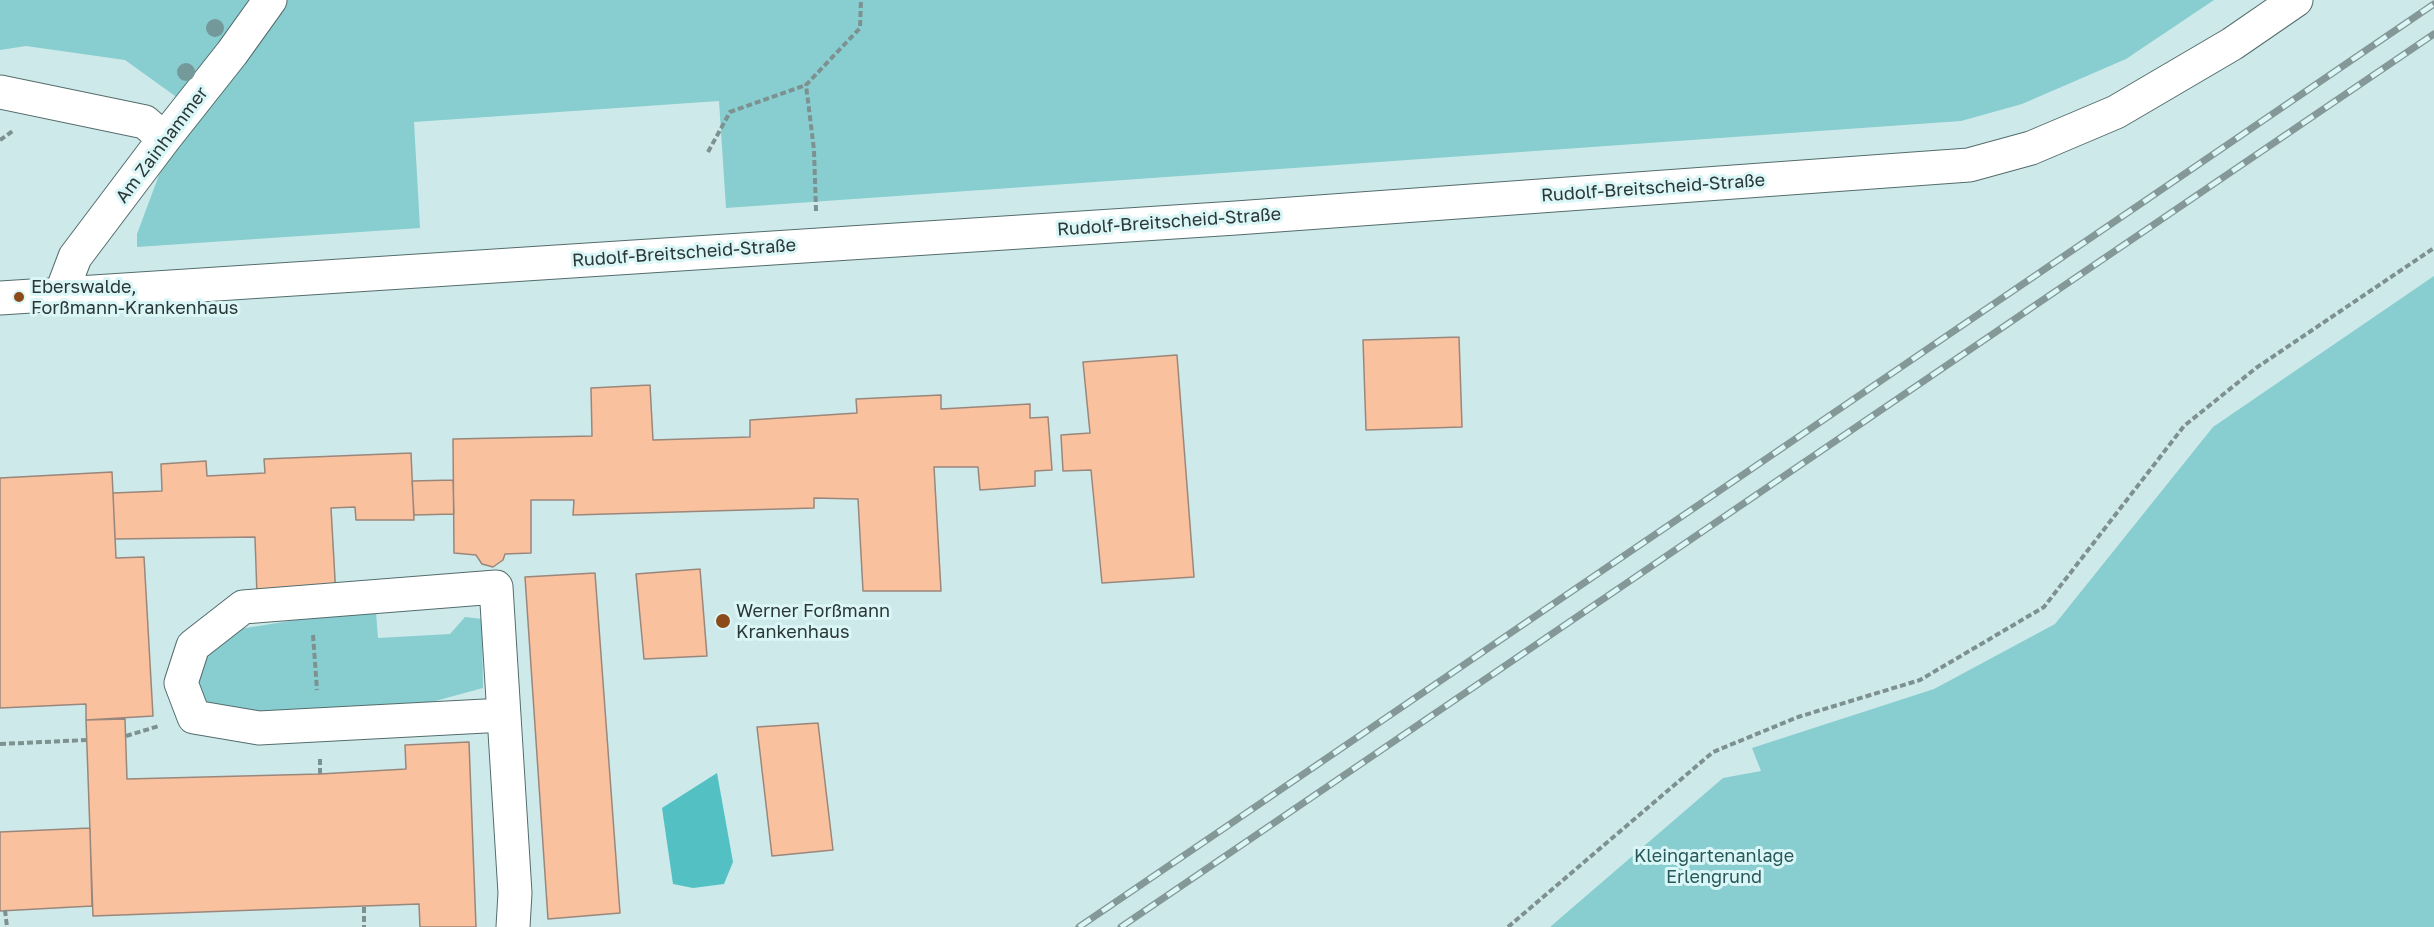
<!DOCTYPE html>
<meta charset="utf-8">
<style>
body{margin:0}
canvas{display:block;background:#cee9e9}
</style>
<canvas width="2434" height="927"></canvas>
<script>
const ctx = document.querySelector('canvas').getContext('2d');
ctx.lineJoin = 'round';
function paint(path, color) {
  ctx.fillStyle = color;
  ctx.fill(path, 'evenodd');
}
function toPath(rows) {
  const path = new Path2D();
  for (const r of rows) {
    path.moveTo(r[0], r[1]);
    for (let i = 2; i < r.length; i += 2) path.lineTo(r[i], r[i + 1]);
  }
  return path;
}
function trace(path, color, width, dash) {
  ctx.strokeStyle = color;
  ctx.lineWidth = width;
  ctx.lineCap = dash ? 'butt' : 'round';
  ctx.setLineDash(dash || []);
  ctx.stroke(path);
}
function write(font, color, halo, rows, align = 'center') {
  ctx.font = font + ' "Golos Text",sans-serif';
  ctx.lineWidth = 6;
  ctx.setLineDash([]);
  ctx.textBaseline = 'middle';
  ctx.strokeStyle = halo;
  ctx.fillStyle = color;
  for (const [text, x, y, turn = 0] of rows) {
    ctx.save();
    ctx.translate(x, y);
    ctx.rotate((+turn || 0) * Math.PI / 180);
    ctx.textAlign = isNaN(turn) ? turn : align;
    if (halo) ctx.strokeText(text, 0, 0);
    ctx.fillText(text, 0, 0);
    ctx.restore();
  }
}
const green = toPath([
 [0,0,262,0,182,101,125,60,26,46,0,50],
 [282,0,2214,0,2126,59,2022,104,1961,121,726,208,719,101,414,122,420,228,137,247,137,234,159,175,201,109],
 [2434,276,2434,927,1550,927,1723,778,1761,771,1752,748,1934,689,2055,624,2213,427],
 [376,612,378,638,450,634,465,617,482,619,483,688,424,704,214,714,197,708,195,681,206,654,227,631,302,619]
]);
const water = toPath([
 [717,773,733,862,724,884,693,888,673,884,662,808]
]);
const building = toPath([
 [1459,337,1462,427,1366,430,1363,340,1459,337],
 [1177,355,1194,577,1102,583,1091,470,1063,471,1061,435,1090,433,1083,362,1177,355],
 [650,385,653,440,750,437,750,420,857,413,856,399,941,395,941,409,1030,404,1030,418,1048,417,1052,470,1035,471,1035,486,980,490,978,467,934,467,941,591,863,591,858,499,814,498,814,508,573,515,574,500,531,500,531,553,505,554,503,560,493,567,482,564,476,555,454,553,453,439,592,436,591,388,650,385],
 [411,453,414,520,356,520,355,507,331,508,336,597,257,596,255,537,115,539,113,493,162,491,161,464,206,461,207,476,265,473,264,459,411,453],
 [112,472,116,558,144,557,153,716,86,720,86,704,0,708,0,478,112,472],
 [453,480,454,514,414,515,412,481,453,480],
 [700,569,707,656,644,659,636,574,700,569],
 [595,573,620,913,548,919,525,577,595,573],
 [125,719,127,779,320,774,406,769,405,745,469,742,476,927,420,927,419,904,93,916,86,720,125,719],
 [818,723,833,850,772,856,757,727,818,723],
 [90,828,92,906,0,911,0,832,90,828]
]);
const path = toPath([
 [0,140,14,130],
 [708,152,730,112,806,85],
 [816,211,814,150,806,85,860,28,861,0],
 [313,635,317,690],
 [126,736,159,726],
 [0,744,86,740],
 [320,774,320,757],
 [364,907,364,927],
 [5,910,7,927],
 [1508,927,1713,752,1798,717,1920,680,2044,607,2184,426,2256,368,2434,248]
]);
const minor = toPath([
 [0,92,145,122,164,139],
 [61,294,75,257,164,139,232,53,270,0],
 [0,298,1236,218,1969,165,2031,148,2116,112,2232,44,2296,0],
 [504,715,259,728,194,717,181,683,193,646,243,607,496,587,515,893,513,927]
]);
const rail = toPath([
 [1079,927,2434,4],
 [1121,927,2434,34]
]);
const trees = [
 [215,28],
 [186,72]
];
const markers = [
 [19,297,6,"#8c491a"],
 [723,621,8,"#8c491a"]
];
const streetNames = [
 ["Am Zainhammer",162,145,-53],
 ["Rudolf-Breitscheid-Straße",1653,188,-4],
 ["Rudolf-Breitscheid-Straße",1169,222,-4],
 ["Rudolf-Breitscheid-Straße",684,253,-4]
];
const poiNames = [
 ["Eberswalde,",31,287],
 ["Forßmann-Krankenhaus",31,308],
 ["Werner Forßmann",736,611],
 ["Krankenhaus",736,632]
];
const parkNames = [
 ["Kleingartenanlage",1714,856],
 ["Erlengrund",1714,877]
];
paint(green, '#88ced0');
paint(water, '#53c1c4');
paint(building, '#fac19f');
trace(building, '#9a877c', 1.5);
trace(minor, '#546c6c', 35);
trace(path, '#7e9191', 4, [6, 3]);
trace(minor, '#fff', 33);
trace(rail, '#859898', 7);
trace(rail, '#dbf6f6', 4.5, [14]);
ctx.fillStyle = '#73999a';
for (const [x, y] of trees) {
  ctx.beginPath();
  ctx.arc(x, y, 9, 0, 2 * Math.PI);
  ctx.fill();
}
for (const [x, y, r, color] of markers) {
  const dot = new Path2D();
  dot.arc(x, y, r, 0, 2 * Math.PI);
  ctx.fillStyle = color;
  ctx.fill(dot);
  trace(dot, '#dbf6f6', 2);
}
write('18px', '#2c3737', '#dbf6f6', streetNames);
write('18px', '#2c3737', '#dbf6f6', poiNames, 'left');
write('18px', '#285859', '#dbf6f6', parkNames);
</script>
